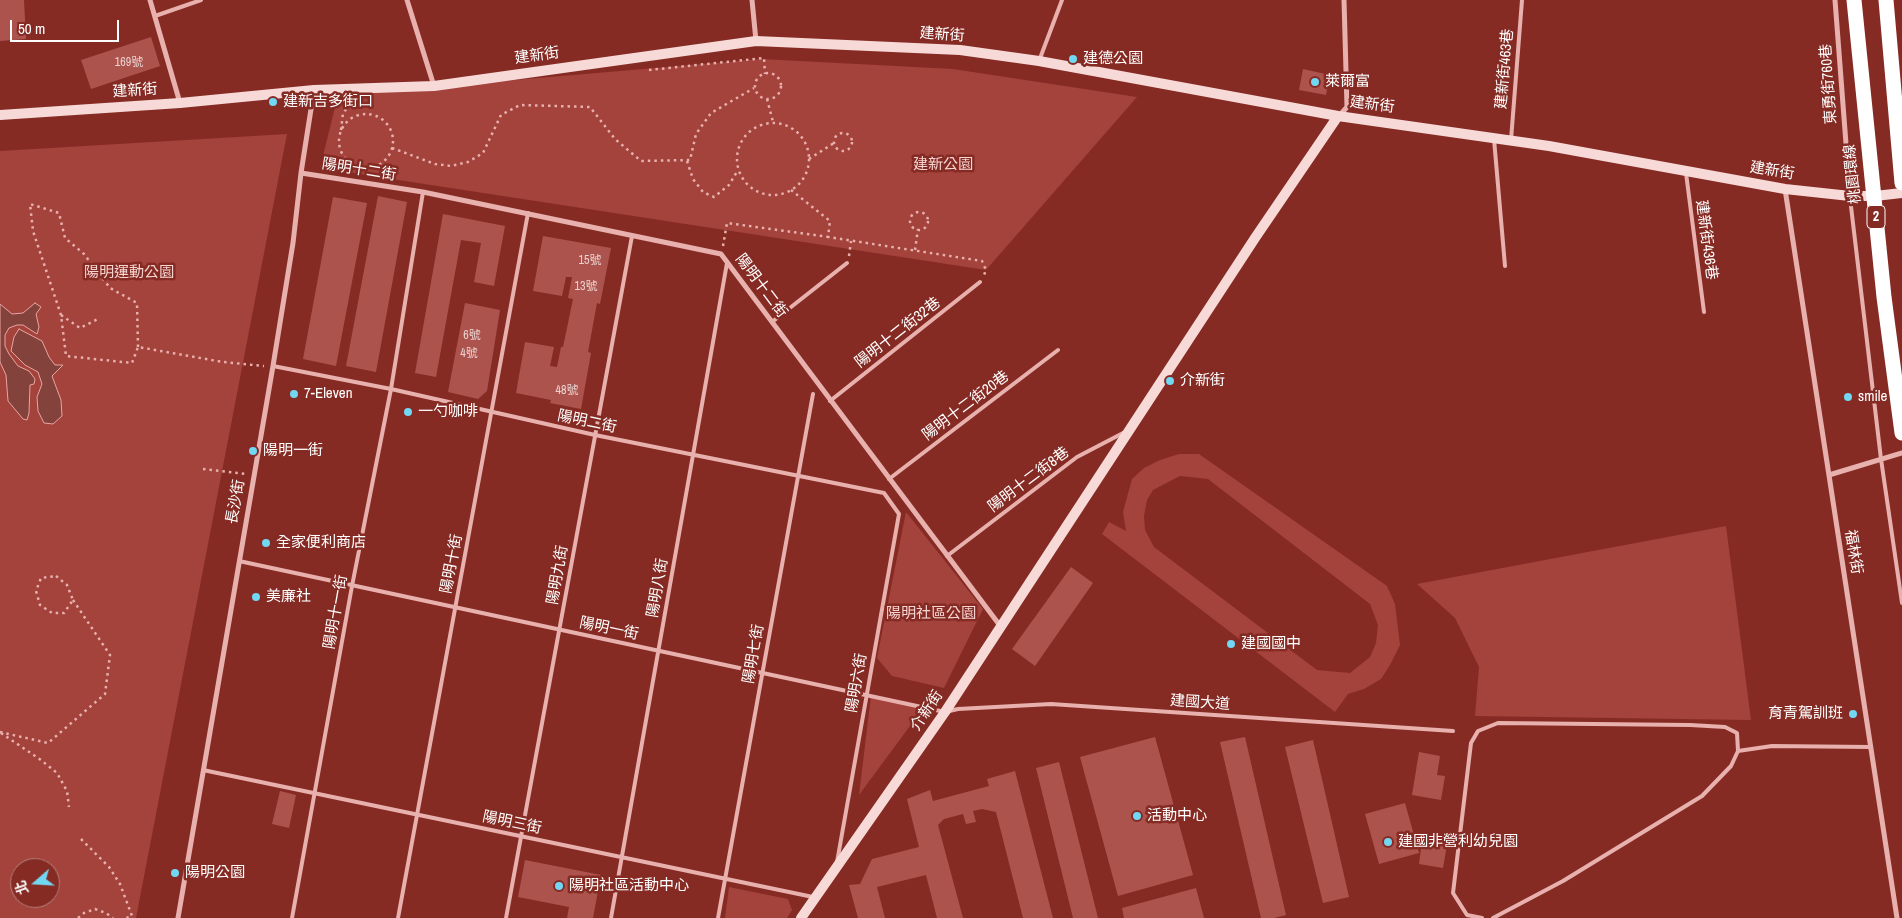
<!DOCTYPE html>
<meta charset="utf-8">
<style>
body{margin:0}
#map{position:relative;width:1902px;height:918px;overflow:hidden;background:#852b24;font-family:"Archivo Narrow","Noto Sans TC",sans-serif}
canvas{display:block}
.north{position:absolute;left:10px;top:858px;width:50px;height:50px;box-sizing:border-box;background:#852b24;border:1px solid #b6807c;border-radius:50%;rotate:251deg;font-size:14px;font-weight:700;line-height:20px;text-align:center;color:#fff}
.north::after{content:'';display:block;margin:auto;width:18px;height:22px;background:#72d7f2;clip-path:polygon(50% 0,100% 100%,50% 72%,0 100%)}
.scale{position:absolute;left:10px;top:20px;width:109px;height:22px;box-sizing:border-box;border:2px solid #fff;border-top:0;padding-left:6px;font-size:15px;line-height:18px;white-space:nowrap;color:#fff;-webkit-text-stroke:4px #852b24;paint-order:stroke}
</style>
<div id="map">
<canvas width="1902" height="918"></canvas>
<div class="north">北</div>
<div class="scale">50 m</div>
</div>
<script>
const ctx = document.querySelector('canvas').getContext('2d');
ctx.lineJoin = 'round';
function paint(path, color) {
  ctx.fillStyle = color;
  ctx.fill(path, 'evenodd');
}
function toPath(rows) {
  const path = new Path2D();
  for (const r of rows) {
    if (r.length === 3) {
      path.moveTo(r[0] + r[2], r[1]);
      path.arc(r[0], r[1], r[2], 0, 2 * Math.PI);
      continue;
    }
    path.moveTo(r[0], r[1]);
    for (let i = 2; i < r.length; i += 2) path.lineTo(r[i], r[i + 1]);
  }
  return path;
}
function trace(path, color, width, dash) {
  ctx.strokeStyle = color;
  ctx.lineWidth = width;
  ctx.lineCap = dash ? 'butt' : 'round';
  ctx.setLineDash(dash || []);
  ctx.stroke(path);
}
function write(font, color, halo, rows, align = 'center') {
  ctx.font = font + ' "Archivo Narrow","Noto Sans TC",sans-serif';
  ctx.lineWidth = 5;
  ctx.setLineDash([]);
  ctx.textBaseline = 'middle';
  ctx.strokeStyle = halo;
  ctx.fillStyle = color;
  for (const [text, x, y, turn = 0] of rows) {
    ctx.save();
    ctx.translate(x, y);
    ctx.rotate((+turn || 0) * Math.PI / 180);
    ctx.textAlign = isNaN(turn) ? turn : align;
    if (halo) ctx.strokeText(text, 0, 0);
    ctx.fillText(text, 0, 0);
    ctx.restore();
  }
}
const green = toPath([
 [761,59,953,69,1137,97,986,270,320,168,338,95],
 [287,134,136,918,0,918,0,151],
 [20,868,50,868,50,898,20,898],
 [1179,454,1199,454,1387,586,1395,604,1400,645,1390,665,1381,679,1364,689,1348,694,1335,712,1102,534,1109,522,1126,531,1123,512,1132,479,1144,468,1160,460],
 [1180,476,1208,479,1370,604,1378,625,1376,643,1370,657,1350,673,1317,670,1154,547,1145,530,1144,516,1147,500,1153,490],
 [906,512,983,609,944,688,892,676,877,658],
 [1726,526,1751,720,1475,716,1479,667,1455,618,1417,584],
 [871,696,924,707,859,795],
 [729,887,788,899,792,910,787,918,725,918]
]);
const water = toPath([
 [35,303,41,307,36,314,39,327,37,334,23,325,17,325,9,328,5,335,5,346,9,354,18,366,29,371,35,379,34,384,30,385,29,413,27,420,23,419,8,401,6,375,0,362,0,304,12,314,23,313,35,303],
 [19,329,42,341,49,357,55,365,63,365,52,376,61,400,62,416,53,424,44,423,38,411,37,397,42,384,38,372,25,365,11,351,14,337,19,329]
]);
const building = toPath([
 [0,0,24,0,26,39,0,41],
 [151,37,160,66,91,89,81,60],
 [1303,69,1330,75,1326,95,1299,90],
 [378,196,407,202,376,372,346,366],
 [333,197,367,203,336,366,303,359],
 [443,214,505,226,494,286,474,282,481,243,461,240,436,377,415,373],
 [543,236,611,248,600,304,597,303,588,352,591,353,581,409,550,403,551,400,516,393,525,342,554,347,550,366,557,367,561,347,563,347,573,299,568,298,572,277,566,277,562,296,533,291],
 [465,303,500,310,487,391,478,399,448,392],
 [1071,567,1093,583,1035,666,1012,649],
 [1155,737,1193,875,1118,896,1080,757],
 [1245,737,1286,915,1274,918,1261,918,1220,742],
 [1313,740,1349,897,1323,903,1285,747],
 [1419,752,1440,756,1437,775,1445,776,1441,800,1412,795],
 [1059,762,1098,918,1073,918,1036,768],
 [1015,771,1053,918,1023,918,996,812,982,809,973,811,976,822,966,824,963,814,944,819,938,825,963,918,937,918,926,875,877,887,885,918,858,918,849,885,860,884,872,859,919,847,907,799,930,790,933,801,989,786,987,779],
 [280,791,296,795,289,828,272,824],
 [1405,803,1419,853,1379,864,1365,814],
 [1422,840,1447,845,1443,868,1419,864],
 [525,860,601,875,593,918,567,918,569,907,518,897],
 [1196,888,1204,918,1124,918,1122,908]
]);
const path = toPath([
 [649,70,764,58,765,74],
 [768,86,13],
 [767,99,773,122],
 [366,141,27],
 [773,159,36],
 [341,130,343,113,353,101],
 [843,142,9],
 [392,148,435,164,451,166,468,162,483,153,501,115,520,105,590,107,615,139,641,161,690,160,696,134,711,113,754,88],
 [809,159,834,143],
 [687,161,693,179,703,192,714,197,729,185,738,170],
 [791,190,830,221,828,237,982,261,986,270,984,275],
 [919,221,9],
 [723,246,727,223,829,237],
 [915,250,918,229],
 [849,256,851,241],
 [61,315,80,328,98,319],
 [138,347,137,303,110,288,84,254,65,238,59,213,30,204,33,231,61,315,66,356,132,363,138,347,223,362,264,366],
 [203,469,247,474],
 [56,576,67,585,73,600,64,613,52,613,40,605,36,591,41,578,56,576],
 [0,732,48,743,105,694,110,655,73,600],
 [1,733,41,760,57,773,67,791,69,807],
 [81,839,109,867,120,884,132,916,126,918],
 [78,918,84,913,95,909,106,913,113,918]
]);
const lane = toPath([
 [155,16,201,0],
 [1039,61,1062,0],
 [1494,139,1505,266],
 [1511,140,1522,0],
 [1686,173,1704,312],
 [1850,198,1881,459,1902,603],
 [772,322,847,263],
 [273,366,391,389,595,435,884,493,899,514,837,862],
 [830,401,980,282],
 [889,479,1058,350],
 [947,556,1077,457,1125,432],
 [239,561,945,712,958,709,1051,704,1453,731],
 [1738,751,1772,746,1870,747],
 [203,770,813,897],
 [292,918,352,586,391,389,423,192],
 [398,918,528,213],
 [506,918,632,236],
 [611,918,727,263],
 [718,918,813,394],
 [1482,918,1467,915,1453,893,1471,743,1478,731,1498,723,1690,725,1725,727,1737,733,1738,751,1731,766,1702,796,1563,881,1493,918]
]);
const street = toPath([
 [150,0,180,103],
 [407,0,434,86],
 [752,0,756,41],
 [1835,0,1850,196],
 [1339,116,1347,107,1344,0],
 [301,173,423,192,721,254,1001,627],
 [1785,189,1897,918],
 [1829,475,1902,453],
 [178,918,273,366,293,243,301,173,314,90]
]);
const secondary = toPath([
 [0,115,180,103,314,90,434,86,756,41,960,50,1039,61,1338,116,1549,146,1785,189,1850,196,1875,196,1902,193],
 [801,918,945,712,1255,238,1338,116]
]);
const highway = toPath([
 [1886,0,1902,183]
]);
const highwayBridge = toPath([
 [1854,0,1884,297,1902,433]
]);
const markers = [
 [1073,59,5,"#72d7f2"],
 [1315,82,5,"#72d7f2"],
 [273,102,5,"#72d7f2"],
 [1170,381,5,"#72d7f2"],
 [294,394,5,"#72d7f2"],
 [1848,397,5,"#72d7f2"],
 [408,412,5,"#72d7f2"],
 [253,451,5,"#72d7f2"],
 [266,543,5,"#72d7f2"],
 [256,597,5,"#72d7f2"],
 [1231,644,5,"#72d7f2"],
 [1853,714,5,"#72d7f2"],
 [1137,816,5,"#72d7f2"],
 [1388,842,5,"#72d7f2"],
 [175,873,5,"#72d7f2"],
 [559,886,5,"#72d7f2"]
];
const numberNames = [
 ["169號",129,63],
 ["15號",590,261],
 ["13號",586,287],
 ["6號",472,336],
 ["4號",469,354],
 ["48號",567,391]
];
const shields = [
 [1876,217,18]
];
const shieldNames = [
 ["2",1876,217]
];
const streetNames = [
 ["建新街",942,35,4],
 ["建新街",537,56,-8],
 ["建新街463巷",1505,69,-85],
 ["東勇街760巷",1829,84,-94],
 ["建新街",135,91,-4],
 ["建新街",1372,105,7],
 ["陽明十二街",359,170,9],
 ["建新街",1772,171,9],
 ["桃園環線",1853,174,-96],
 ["建新街436巷",1706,240,82],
 ["陽明十二街",761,286,53],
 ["陽明十二街32巷",898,333,-38],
 ["陽明十二街20巷",966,406,-37],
 ["陽明二街",587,422,12],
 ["陽明十二街8巷",1029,480,-37],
 ["長沙街",236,502,-80],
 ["福林街",1853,552,81],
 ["陽明十街",452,564,-79],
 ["陽明九街",558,575,-80],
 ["陽明八街",658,588,-80],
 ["陽明十一街",336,612,-80],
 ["陽明一街",609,629,12],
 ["陽明七街",754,654,-80],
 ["陽明六街",857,683,-80],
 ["建國大道",1200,703,4],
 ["介新街",927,711,-56],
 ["陽明三街",512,823,12]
];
const poiNames = [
 ["建德公園",1083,59],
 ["萊爾富",1325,82],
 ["建新吉多街口",283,102],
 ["介新街",1180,381],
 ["7-Eleven",304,394],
 ["smile",1858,397],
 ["一勺咖啡",418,412],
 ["陽明一街",263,451],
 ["全家便利商店",276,543],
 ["美廉社",266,597],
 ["建國國中",1241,644],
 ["育青駕訓班",1843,714,"right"],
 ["活動中心",1147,816],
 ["建國非營利幼兒園",1398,842],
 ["陽明公園",185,873],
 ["陽明社區活動中心",569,886]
];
const parkNames = [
 ["建新公園",943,165],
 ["陽明運動公園",129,273],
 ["陽明社區公園",931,614]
];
paint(green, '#a4423c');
paint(water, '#84423c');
trace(water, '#e9a5a2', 1);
paint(building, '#ad534d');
trace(path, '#e8b1ae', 2.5, [2.5, 4]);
trace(lane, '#e8b1ae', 4);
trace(street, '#e8b1ae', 5);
trace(secondary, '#f7dad8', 10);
trace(highway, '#fff', 15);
trace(highwayBridge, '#fff', 15);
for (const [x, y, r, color] of markers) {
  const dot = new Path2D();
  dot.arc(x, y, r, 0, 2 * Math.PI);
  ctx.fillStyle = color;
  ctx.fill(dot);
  trace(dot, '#852b24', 2);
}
write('12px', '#ead4d2', null, numberNames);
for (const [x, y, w] of shields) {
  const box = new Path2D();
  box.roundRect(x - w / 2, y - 11.5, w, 23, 4);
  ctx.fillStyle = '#852b24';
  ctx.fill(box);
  trace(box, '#fff', 1);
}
write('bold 14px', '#fff', null, shieldNames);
write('15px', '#fff', '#852b24', streetNames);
write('15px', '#fff', '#852b24', poiNames, 'left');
write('15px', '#f6d4d2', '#852b24', parkNames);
</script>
